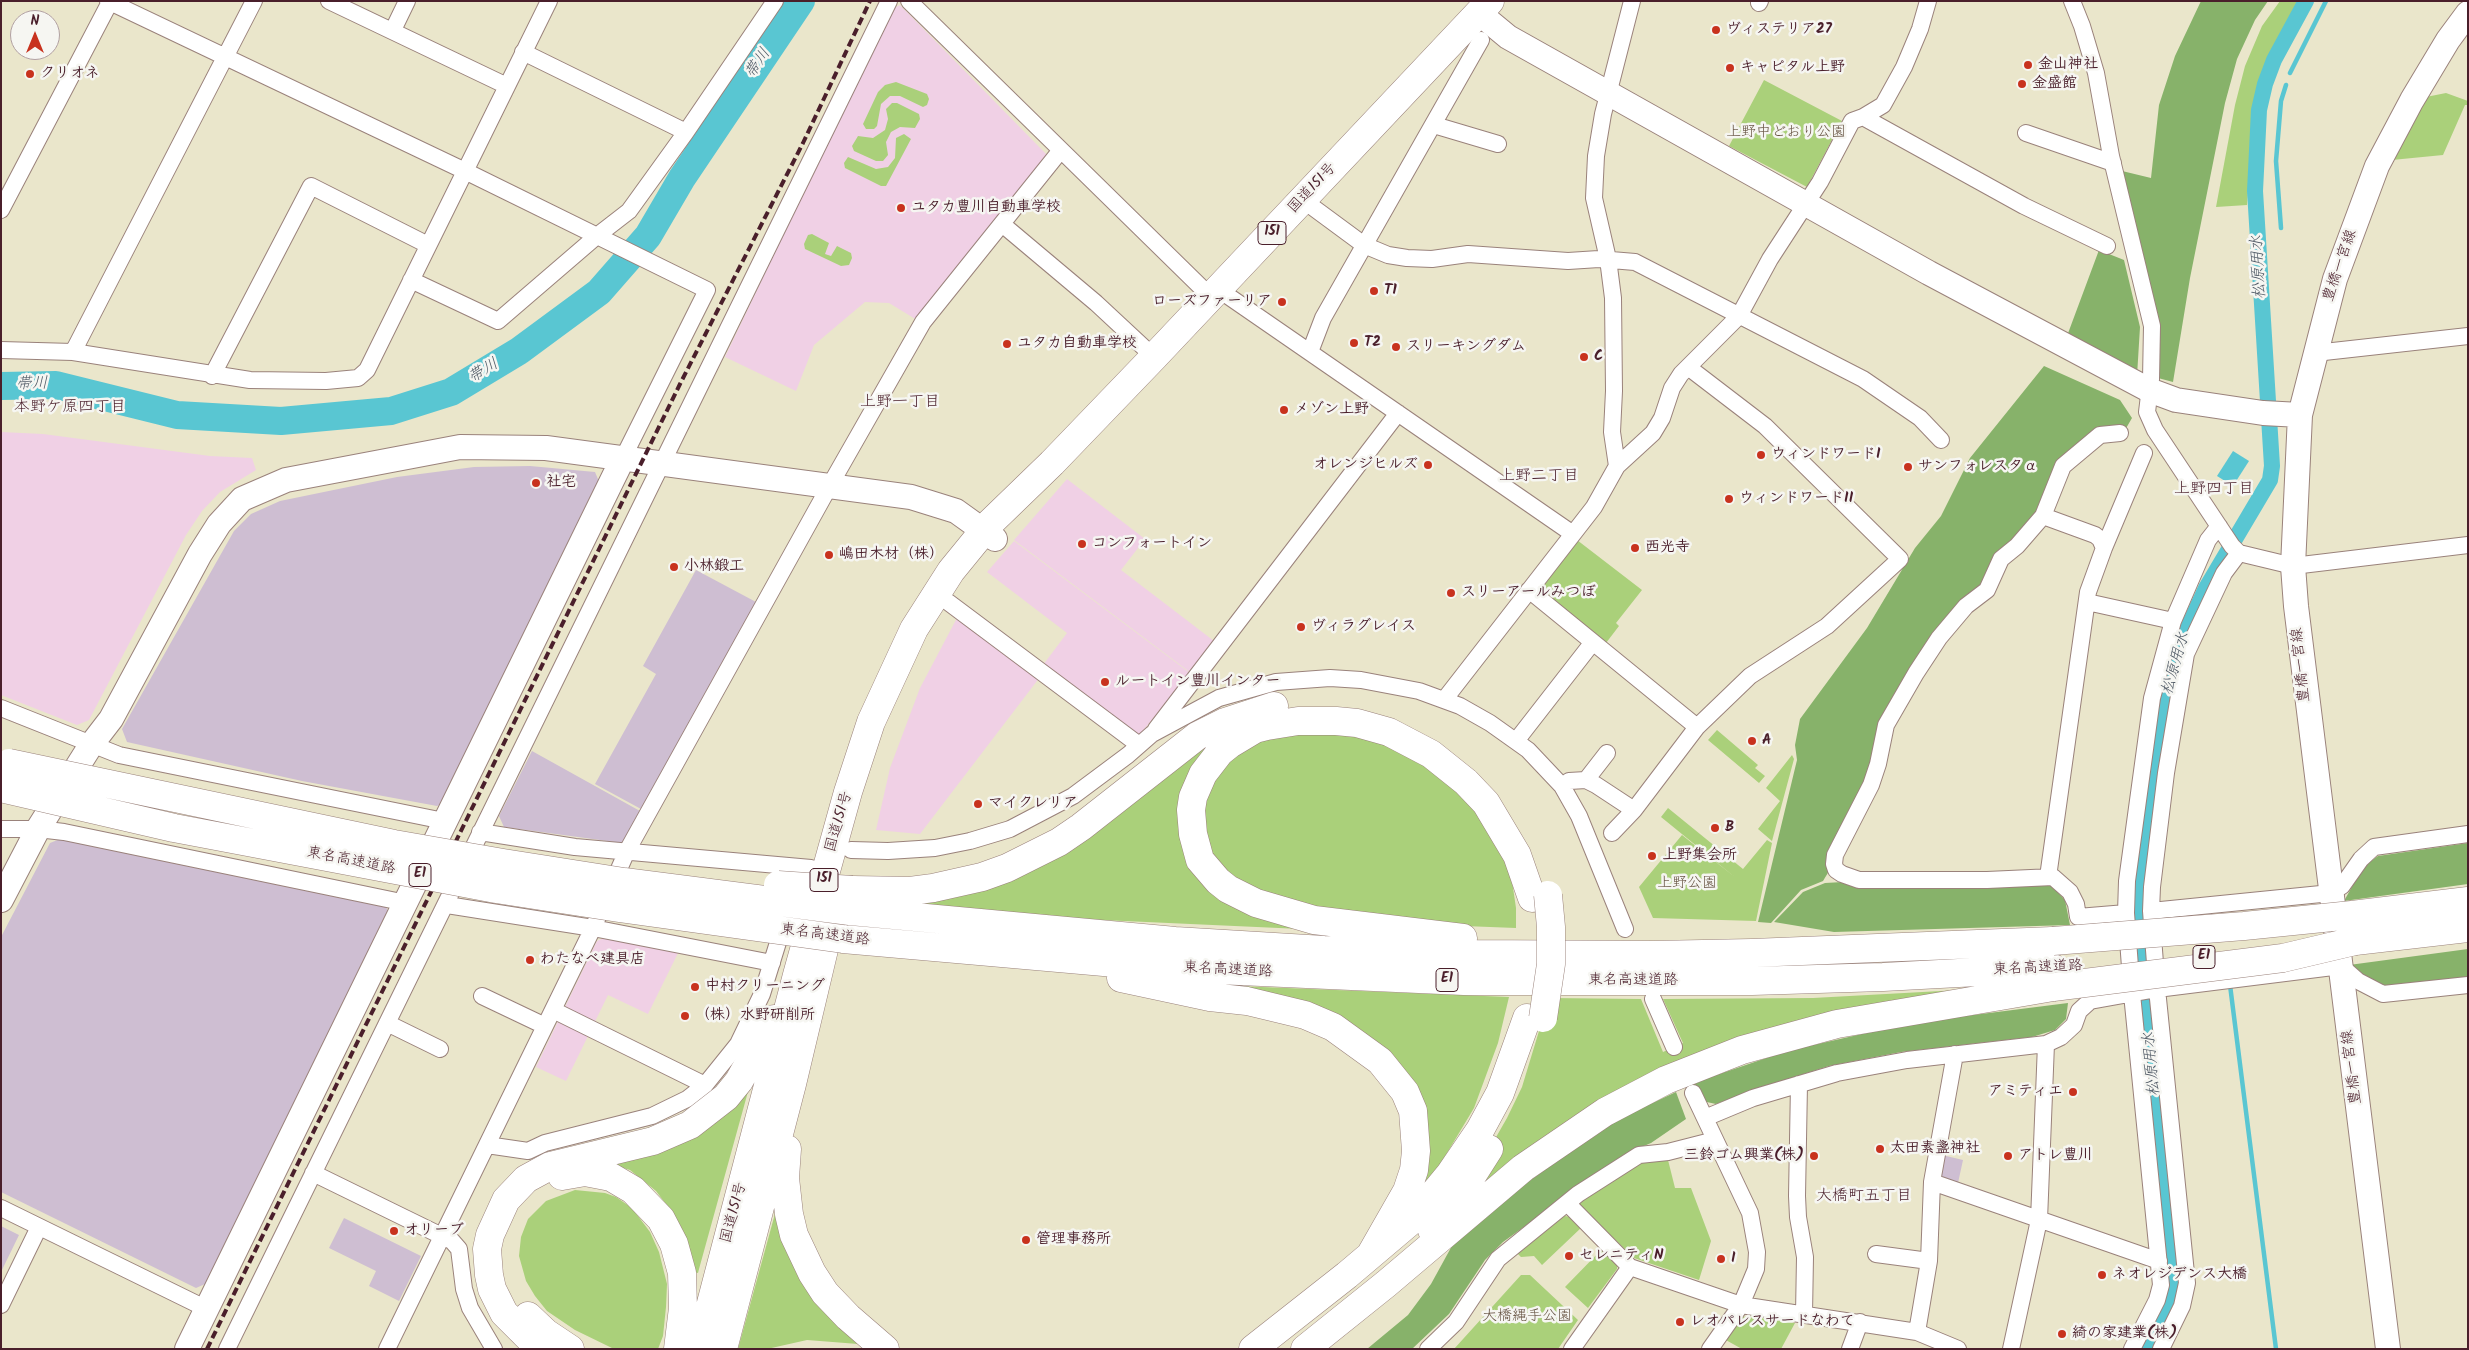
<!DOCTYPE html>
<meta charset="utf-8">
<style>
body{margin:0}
#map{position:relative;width:2469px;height:1350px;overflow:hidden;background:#eae6cb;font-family:Kalam,sans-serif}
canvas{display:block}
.frame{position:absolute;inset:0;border:2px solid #4a1f2b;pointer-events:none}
.north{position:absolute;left:10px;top:10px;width:50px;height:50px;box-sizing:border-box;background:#f6f6f2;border:1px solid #b1a0a2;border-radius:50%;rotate:0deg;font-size:14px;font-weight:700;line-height:20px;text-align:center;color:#4a1f2b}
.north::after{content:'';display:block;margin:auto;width:18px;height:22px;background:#c8321e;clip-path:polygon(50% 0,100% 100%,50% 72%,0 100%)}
</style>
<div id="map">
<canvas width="2469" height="1350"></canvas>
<div class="frame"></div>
<div class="north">N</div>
</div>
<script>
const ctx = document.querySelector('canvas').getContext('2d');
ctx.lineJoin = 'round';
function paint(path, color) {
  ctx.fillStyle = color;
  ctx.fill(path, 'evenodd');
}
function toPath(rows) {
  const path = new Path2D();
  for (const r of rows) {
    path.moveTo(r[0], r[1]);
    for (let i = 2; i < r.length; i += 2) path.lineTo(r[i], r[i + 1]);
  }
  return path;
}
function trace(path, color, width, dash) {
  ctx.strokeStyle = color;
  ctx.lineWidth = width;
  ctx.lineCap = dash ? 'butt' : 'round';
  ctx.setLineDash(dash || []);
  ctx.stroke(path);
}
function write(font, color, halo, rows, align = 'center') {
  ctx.font = font + ' Kalam,"Klee One",sans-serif';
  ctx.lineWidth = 5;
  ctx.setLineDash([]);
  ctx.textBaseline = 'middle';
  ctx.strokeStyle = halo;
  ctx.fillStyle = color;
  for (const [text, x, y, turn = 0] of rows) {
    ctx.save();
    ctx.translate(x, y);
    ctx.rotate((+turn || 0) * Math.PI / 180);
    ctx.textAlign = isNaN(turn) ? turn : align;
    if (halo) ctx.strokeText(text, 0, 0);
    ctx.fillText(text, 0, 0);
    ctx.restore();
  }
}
const built = toPath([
 [900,5,1048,156,917,320,889,303,865,302,814,345,796,391,725,357,891,9],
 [1,432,43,434,210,456,252,458,256,470,220,492,202,511,186,535,89,720,77,725,1,695],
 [1067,479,1145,539,1121,570,1214,641,1191,673,1014,540],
 [1014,541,1190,673,1137,738,1043,665,1067,633,987,572],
 [958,616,1040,677,920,834,876,830,890,768,920,688],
 [606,937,679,951,648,1014,608,995,566,1081,536,1067,597,941]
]);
const industrial = toPath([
 [530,466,595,472,600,484,444,803,437,806,302,781,127,742,122,729,234,531,251,514,280,501,397,477,474,467],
 [696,570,756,602,641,809,595,784,656,674,643,666],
 [532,751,640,811,622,843,504,827,499,816],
 [60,839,385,905,389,913,205,1284,196,1288,1,1192,1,937,50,843],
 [1942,1155,1963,1160,1958,1183,1941,1177],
 [344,1218,421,1256,399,1301,369,1286,376,1271,329,1248],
 [1,1226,19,1235,1,1272]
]);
const green = toPath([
 [2280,1,2299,1,2268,59,2259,83,2253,110,2247,205,2216,207,2235,105,2245,66,2262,26],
 [1764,80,1842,121,1807,187,1729,146],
 [896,82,927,94,929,99,927,105,923,107,900,96,890,96,881,104,877,126,874,129,866,129,863,124,878,92,885,85],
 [2446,93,2468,101,2468,105,2465,105,2443,155,2392,160,2426,97],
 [892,103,897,103,919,114,920,119,915,128,900,127,891,132,886,142,888,155,883,161,876,161,854,151,852,146,858,136,873,138,885,130,888,119,886,109],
 [904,134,911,139,886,186,881,186,845,168,844,163,848,157,876,169,888,167,895,158,896,138],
 [812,234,829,243,825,254,831,256,837,246,851,253,852,258,849,265,841,266,805,249,804,244,808,235],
 [1577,540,1642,590,1616,623,1619,626,1606,643,1542,593,1542,585],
 [1337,729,1418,756,1483,815,1511,874,1516,908,1516,928,1464,926,1317,910,1241,888,1206,849,1203,794,1245,742],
 [1234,730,1186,847,1323,930,1058,918,889,901,958,894,1166,766],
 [1717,730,1758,765,1755,768,1765,776,1759,783,1708,740],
 [1792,755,1794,759,1772,841,1758,829,1780,801,1766,788],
 [1668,808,1743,869,1767,840,1772,843,1756,921,1653,918,1639,887,1682,835,1736,878,1661,817],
 [1237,986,1509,997,1498,1043,1474,1108,1438,1168,1416,1194,1421,1150,1381,1046,1348,1021,1325,1010],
 [1959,990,1767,1034,1456,1207,1507,1118,1522,1087,1549,998,1641,999,1663,1052,1683,1043,1663,999,1813,998],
 [749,1088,699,1269,698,1273,694,1272,684,1233,675,1216,656,1191,630,1170,596,1160],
 [1667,1156,1675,1188,1691,1188,1711,1241,1699,1280,1634,1258,1580,1206,1580,1199,1643,1160],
 [575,1190,605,1193,616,1197,632,1208,650,1232,659,1252,667,1284,666,1307,663,1336,658,1349,614,1349,575,1330,547,1311,535,1296,526,1281,519,1256,521,1237,528,1219,546,1201],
 [776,1210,815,1300,828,1316,858,1344,807,1340,767,1349,738,1349],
 [1559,1215,1571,1217,1582,1227,1542,1265,1534,1256,1521,1257,1515,1251],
 [1603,1248,1617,1262,1617,1269,1588,1308,1565,1287],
 [1521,1275,1530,1275,1578,1320,1558,1349,1454,1349],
 [1748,1316,1795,1323,1781,1349,1742,1349,1724,1339,1739,1318]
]);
const forest = toPath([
 [2201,1,2268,1,2255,20,2237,59,2225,103,2190,278,2173,382,2158,378,2118,170,2151,178,2159,105,2175,56],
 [2099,250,2124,260,2140,327,2137,376,2067,336],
 [2044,366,2120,400,2132,418,2125,430,2095,432,2038,516,1983,588,1962,601,1871,762,1829,871,1823,881,1801,890,1771,923,1758,922,1797,760,1795,745,1800,719,1867,628,1915,548,1941,516,1970,458],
 [2468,843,2468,884,2344,901,2363,867,2378,856],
 [1843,882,2045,883,2052,886,2065,900,2070,925,1834,932,1774,922,1803,892,1825,883],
 [2468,949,2468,977,2389,987,2377,986,2349,965],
 [2068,1003,2066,1019,2055,1030,2032,1037,1901,1052,1829,1066,1753,1090,1716,1104,1702,1101,1693,1083,1787,1051,1862,1034,1934,1020],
 [1676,1092,1686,1119,1651,1143,1625,1154,1503,1242,1485,1260,1449,1314,1412,1349,1367,1349,1408,1315,1431,1284,1453,1244,1487,1211,1601,1130,1631,1113]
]);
const water = toPath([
 [2233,451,2249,461,2233,486,2217,476]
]);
const stream = toPath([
 [2290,73,2326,1],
 [2281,228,2276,161,2281,101,2286,85],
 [2230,985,2276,1349]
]);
const canal = toPath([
 [2149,1349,2174,1295,2174,1279,2140,924,2140,879,2170,677,2180,645,2206,588,2270,480,2272,466,2255,191,2259,110,2265,84,2274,60,2306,1]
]);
const river = toPath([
 [1,386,56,385,177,415,281,421,391,411,451,392,519,351,599,292,648,236,682,178,801,1]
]);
const street = toPath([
 [108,1,465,171,707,290,623,458],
 [329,1,507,86],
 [909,1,1211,297],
 [2072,1,2082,26,2096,73,2111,156,2152,326,2151,379,2147,412,2155,430,2232,546,2239,553,2293,566,2468,545],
 [1759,3,1760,1],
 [393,30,407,1],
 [1863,117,2024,206,2107,246],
 [1434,125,1498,144],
 [686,132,775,1],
 [2026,133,2113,163],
 [1303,200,1364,245,1388,255,1407,258,1432,259,1468,254,1568,261,1599,259,1635,262,1863,379,1920,418,1941,440],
 [1,210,110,2],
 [1002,224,1096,303,1154,357],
 [411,280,498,321,598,235,629,211,686,132,523,52],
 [1218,289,1573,534],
 [1,350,73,352,250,380,326,381,358,378,367,370,549,1],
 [73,352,254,1],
 [1310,352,1323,318,1481,40],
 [2315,353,2468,336],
 [1688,367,1765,426,1900,559,1827,626,1750,676,1697,727],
 [212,376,311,186,428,245],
 [2120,433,2100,435,2063,466,2043,516,2017,546,2001,559,1987,590,1966,606,1939,638,1916,673,1886,725,1878,764,1871,785,1835,855,1834,864,1836,870,1842,874,1859,880,1987,880,2053,877,2070,892,2076,904,2078,917,2126,913],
 [1617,466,1612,432,1614,391,1613,298,1608,259,1594,198,1596,156,1603,114,1632,1],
 [2043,516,2095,535,2100,539,2104,548],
 [1529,590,1697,727,1634,810,1596,785,1586,780,1569,781,1562,786],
 [948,602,1139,745],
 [2087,602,2173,621],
 [1444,700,1594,507,1617,466,1653,433,1662,418,1672,388,1681,374,1739,316,1770,259,1820,182,1852,121,1863,117,1883,105,1904,67,1920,29,1928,1],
 [1,708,119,755,444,821],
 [1156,729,1398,413],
 [1516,741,1593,642],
 [1586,780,1607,753],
 [1,829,38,829,64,832,406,903],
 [480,832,575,847,811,868],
 [1612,833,1634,810],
 [851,850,888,851,935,848,970,841,1010,829,1073,796,1128,755,1152,734,1219,698,1276,682,1330,678,1361,680,1419,691,1460,706,1490,723,1528,750,1562,786,1579,816,1625,929],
 [2048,877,2088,592,2104,548,2144,453],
 [794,893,802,868],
 [447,905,593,928,772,963],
 [2151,911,2331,893,2342,886,2361,859,2374,847,2468,834],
 [482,996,545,1026],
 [1653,999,1674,1047],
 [553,1010,705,1085],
 [387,1023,440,1049],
 [1799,1084,1797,1196,1798,1217,1805,1257,1804,1314],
 [1693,1093,1750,1213,1757,1252,1756,1269,1741,1305,1710,1349],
 [1705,1118,1753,1098,1837,1073,1907,1060,2046,1044,2061,1037,2074,1025,2079,1011,2090,1001,2157,989,2341,966,2358,981,2383,994,2468,985],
 [487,1145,528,1151,545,1143,652,1116,687,1099,705,1085,738,1044,762,994,784,923],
 [313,1173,452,1241,459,1249,464,1289,470,1308,494,1349],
 [1932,1182,2159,1261],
 [1567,1203,1630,1267,1741,1305,1917,1332,1958,1349],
 [1,1208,207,1309],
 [1876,1254,1929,1261],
 [1,1305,39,1227],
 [1917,1332,1929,1261,1932,1182,1955,1054],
 [227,1349,889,1],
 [387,1349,593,928,627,851,829,487,923,322,1061,150],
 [1428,1349,1456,1322,1498,1259,1578,1194,1639,1155,1668,1152,1715,1140],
 [1572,1349,1630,1267],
 [1850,1349,1860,1322],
 [2011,1349,2039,1220,2046,1044],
 [2132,1349,2157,1300,2161,1285,2132,994,2126,913,2127,881,2152,698,2173,621,2208,540,2219,526],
 [2161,1349,2182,1306,2187,1283,2157,989,2151,911,2152,887,2166,773,2186,654,2224,573,2239,553]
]);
const secondary = toPath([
 [1479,13,1508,37,1929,273,2149,390,2176,400,2263,413,2300,415],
 [1,900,38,829,91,745,111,719,200,554,219,524,242,499,286,480,460,447,546,448,911,497,956,511,995,539],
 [187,1349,623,458],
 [2388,1349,2296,606,2293,566,2300,415,2335,279,2377,166,2412,100,2448,40,2468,13]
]);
const highway = toPath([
 [852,890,910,891,933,888,982,877,1007,868,1059,842,1081,827,1197,736,1225,722,1274,706],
 [850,911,1175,941,1324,950,1464,954,1654,955,1752,953,2053,941],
 [2352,915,2468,901],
 [1463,938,1314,920,1256,903,1228,889,1218,881,1200,860,1193,834,1191,810,1193,797,1203,774,1220,752,1230,744,1255,729,1267,726,1298,721,1336,721,1357,723,1389,732,1431,754,1466,782,1486,803,1517,855,1532,898],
 [843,939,1172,968,1464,981,1752,981,1883,977,2053,968],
 [2355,941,2468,928],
 [1121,978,1210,997,1247,1001,1305,1015,1333,1027,1380,1061,1405,1092,1413,1111,1416,1151,1414,1170,1407,1191,1371,1254],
 [787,1149,785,1178,789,1214,794,1235,812,1273,825,1293,848,1317,885,1349],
 [562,1176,585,1172,611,1177,633,1190,661,1219,674,1244,682,1273,683,1308,678,1349],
 [1432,1230,1468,1182,1489,1149],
 [528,1316,546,1333,570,1349],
 [540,1349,504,1313,492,1289,489,1275,487,1249,490,1235,506,1200,526,1179,550,1166,653,1141,690,1125,726,1097,739,1081,774,1019],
 [699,1349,797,975,848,792,871,722,914,629,951,571,991,522,1052,463,1154,357,1490,1],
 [723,1349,792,1084,826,941],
 [1253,1349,1347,1275,1412,1220,1450,1174,1480,1130,1500,1093,1527,1018],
 [1305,1349,1386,1284,1523,1168,1605,1112,1666,1080,1742,1050,1837,1024,2053,987]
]);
const rail = toPath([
 [207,1349,680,384,803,143,870,1]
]);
const highwayBridge = toPath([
 [9,763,394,844,503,863,624,882,850,911],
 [1,788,174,828,496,889,619,908,843,939],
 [778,885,852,890],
 [2053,941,2244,926,2352,915],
 [2053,987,2283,958,2355,941],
 [1543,1018,1551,964,1551,927,1548,895]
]);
const markers = [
 [1716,30,5,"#c8321e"],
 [2028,65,5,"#c8321e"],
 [1730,68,5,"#c8321e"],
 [30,74,5,"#c8321e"],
 [2022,84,5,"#c8321e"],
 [901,208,5,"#c8321e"],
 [1374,291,5,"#c8321e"],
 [1282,302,5,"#c8321e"],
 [1354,343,5,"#c8321e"],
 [1007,344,5,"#c8321e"],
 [1396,347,5,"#c8321e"],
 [1584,357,5,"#c8321e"],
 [1284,410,5,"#c8321e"],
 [1761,455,5,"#c8321e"],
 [1428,465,5,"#c8321e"],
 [1908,467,5,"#c8321e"],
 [536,483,5,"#c8321e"],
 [1729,499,5,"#c8321e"],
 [1082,544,5,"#c8321e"],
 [1635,548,5,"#c8321e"],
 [829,555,5,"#c8321e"],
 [674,567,5,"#c8321e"],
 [1451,593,5,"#c8321e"],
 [1301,627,5,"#c8321e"],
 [1105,682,5,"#c8321e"],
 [1752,741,5,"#c8321e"],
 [978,804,5,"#c8321e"],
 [1715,828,5,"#c8321e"],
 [1652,856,5,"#c8321e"],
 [530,960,5,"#c8321e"],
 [695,987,5,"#c8321e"],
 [685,1016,5,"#c8321e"],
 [2073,1092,5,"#c8321e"],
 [1880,1149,5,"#c8321e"],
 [1814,1156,5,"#c8321e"],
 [2008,1156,5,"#c8321e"],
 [394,1231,5,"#c8321e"],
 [1026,1240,5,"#c8321e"],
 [1569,1256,5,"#c8321e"],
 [1721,1259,5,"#c8321e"],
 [2102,1275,5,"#c8321e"],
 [1680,1322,5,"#c8321e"],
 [2062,1334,5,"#c8321e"]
];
const shields = [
 [1272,233,28],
 [420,875,22],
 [824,880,28],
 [2204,957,22],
 [1447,980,22]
];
const shieldNames = [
 ["151",1272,233],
 ["E1",420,875],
 ["151",824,880],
 ["E1",2204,957],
 ["E1",1447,980]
];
const poiNames = [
 ["ヴィステリア27",1726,30],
 ["金山神社",2038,65],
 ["キャピタル上野",1740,68],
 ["クリオネ",40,74],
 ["金盛館",2032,84],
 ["ユタカ豊川自動車学校",911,208],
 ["T1",1384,291],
 ["ローズファーリア",1272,302,"right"],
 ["T2",1364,343],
 ["ユタカ自動車学校",1017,344],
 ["スリーキングダム",1406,347],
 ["C",1594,357],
 ["メゾン上野",1294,410],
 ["ウィンドワードI",1771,455],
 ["オレンジヒルズ",1418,465,"right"],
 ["サンフォレスタα",1918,467],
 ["社宅",546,483],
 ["ウィンドワードII",1739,499],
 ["コンフォートイン",1092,544],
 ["西光寺",1645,548],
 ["嶋田木材（株）",839,555],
 ["小林鍛工",684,567],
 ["スリーアールみつぼ",1461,593],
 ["ヴィラグレイス",1311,627],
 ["ルートイン豊川インター",1115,682],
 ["A",1762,741],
 ["マイクレリア",988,804],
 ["B",1725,828],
 ["上野集会所",1662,856],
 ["わたなべ建具店",540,960],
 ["中村クリーニング",705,987],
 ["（株）水野研削所",695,1016],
 ["アミティエ",2063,1092,"right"],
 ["太田素盞神社",1890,1149],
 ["三鈴ゴム興業(株)",1804,1156,"right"],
 ["アトレ豊川",2018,1156],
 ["オリーブ",404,1231],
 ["管理事務所",1036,1240],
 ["セレニティN",1579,1256],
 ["I",1731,1259],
 ["ネオレジデンス大橋",2112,1275],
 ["レオパレスサードなわて",1690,1322],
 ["綺の家建業(株)",2072,1334]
];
const parkNames = [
 ["上野中どおり公園",1786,133],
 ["上野公園",1687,884],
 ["大橋縄手公園",1527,1317]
];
const streetNames = [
 ["国道151号",1313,189,-47],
 ["豊橋一宮線",2341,266,-71],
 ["豊橋一宮線",2302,665,-96],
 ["国道151号",840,822,-74],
 ["東名高速道路",351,862,11],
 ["東名高速道路",825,936,7],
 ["東名高速道路",2038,969,-3],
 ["東名高速道路",1228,971,3],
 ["東名高速道路",1633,981],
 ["豊橋一宮線",2353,1067,-97],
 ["国道151号",735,1213,-75]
];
const waterNames = [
 ["帯川",759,64,-56],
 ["松原用水",2260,267,-93],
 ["帯川",484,372,-31],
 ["帯川",32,385,-1],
 ["松原用水",2177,664,-74],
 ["松原用水",2153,1064,-95]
];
const neighbourhoodNames = [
 ["上野一丁目",900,403],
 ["本野ケ原四丁目",70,408],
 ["上野二丁目",1539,477],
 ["上野四丁目",2214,490],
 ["大橋町五丁目",1864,1197]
];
paint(built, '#f0d0e5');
paint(industrial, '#cebed2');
paint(green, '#aad07a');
paint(forest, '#87b26a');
paint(water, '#59c6d2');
trace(stream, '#59c6d2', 4.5);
trace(canal, '#59c6d2', 16);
trace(river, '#59c6d2', 28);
trace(street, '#9a827b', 18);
trace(secondary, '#9a827b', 26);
trace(highway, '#9a827b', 29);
trace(street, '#fff', 16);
trace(secondary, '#fff', 24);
trace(highway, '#fff', 28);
trace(rail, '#4a1f2b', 4, [8, 4]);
trace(highwayBridge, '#9a827b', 29, []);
trace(highwayBridge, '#fff', 28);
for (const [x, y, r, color] of markers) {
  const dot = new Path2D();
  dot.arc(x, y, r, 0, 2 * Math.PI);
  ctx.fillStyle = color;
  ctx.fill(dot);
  trace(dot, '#f6f6f2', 2);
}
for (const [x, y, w] of shields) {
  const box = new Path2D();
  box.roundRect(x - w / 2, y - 11.5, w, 23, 4);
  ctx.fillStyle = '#f6f6f2';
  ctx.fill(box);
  trace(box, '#4a1f2b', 1);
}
write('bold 14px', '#4a1f2b', null, shieldNames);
write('bold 15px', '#4a1f2b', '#f6f6f2', poiNames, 'left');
write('15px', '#675443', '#f6f6f2', parkNames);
write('15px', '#4a1f2b', '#f6f6f2', streetNames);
write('italic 16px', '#4f5965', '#f6f6f2', waterNames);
write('16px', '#4a1f2b', '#f6f6f2', neighbourhoodNames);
</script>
